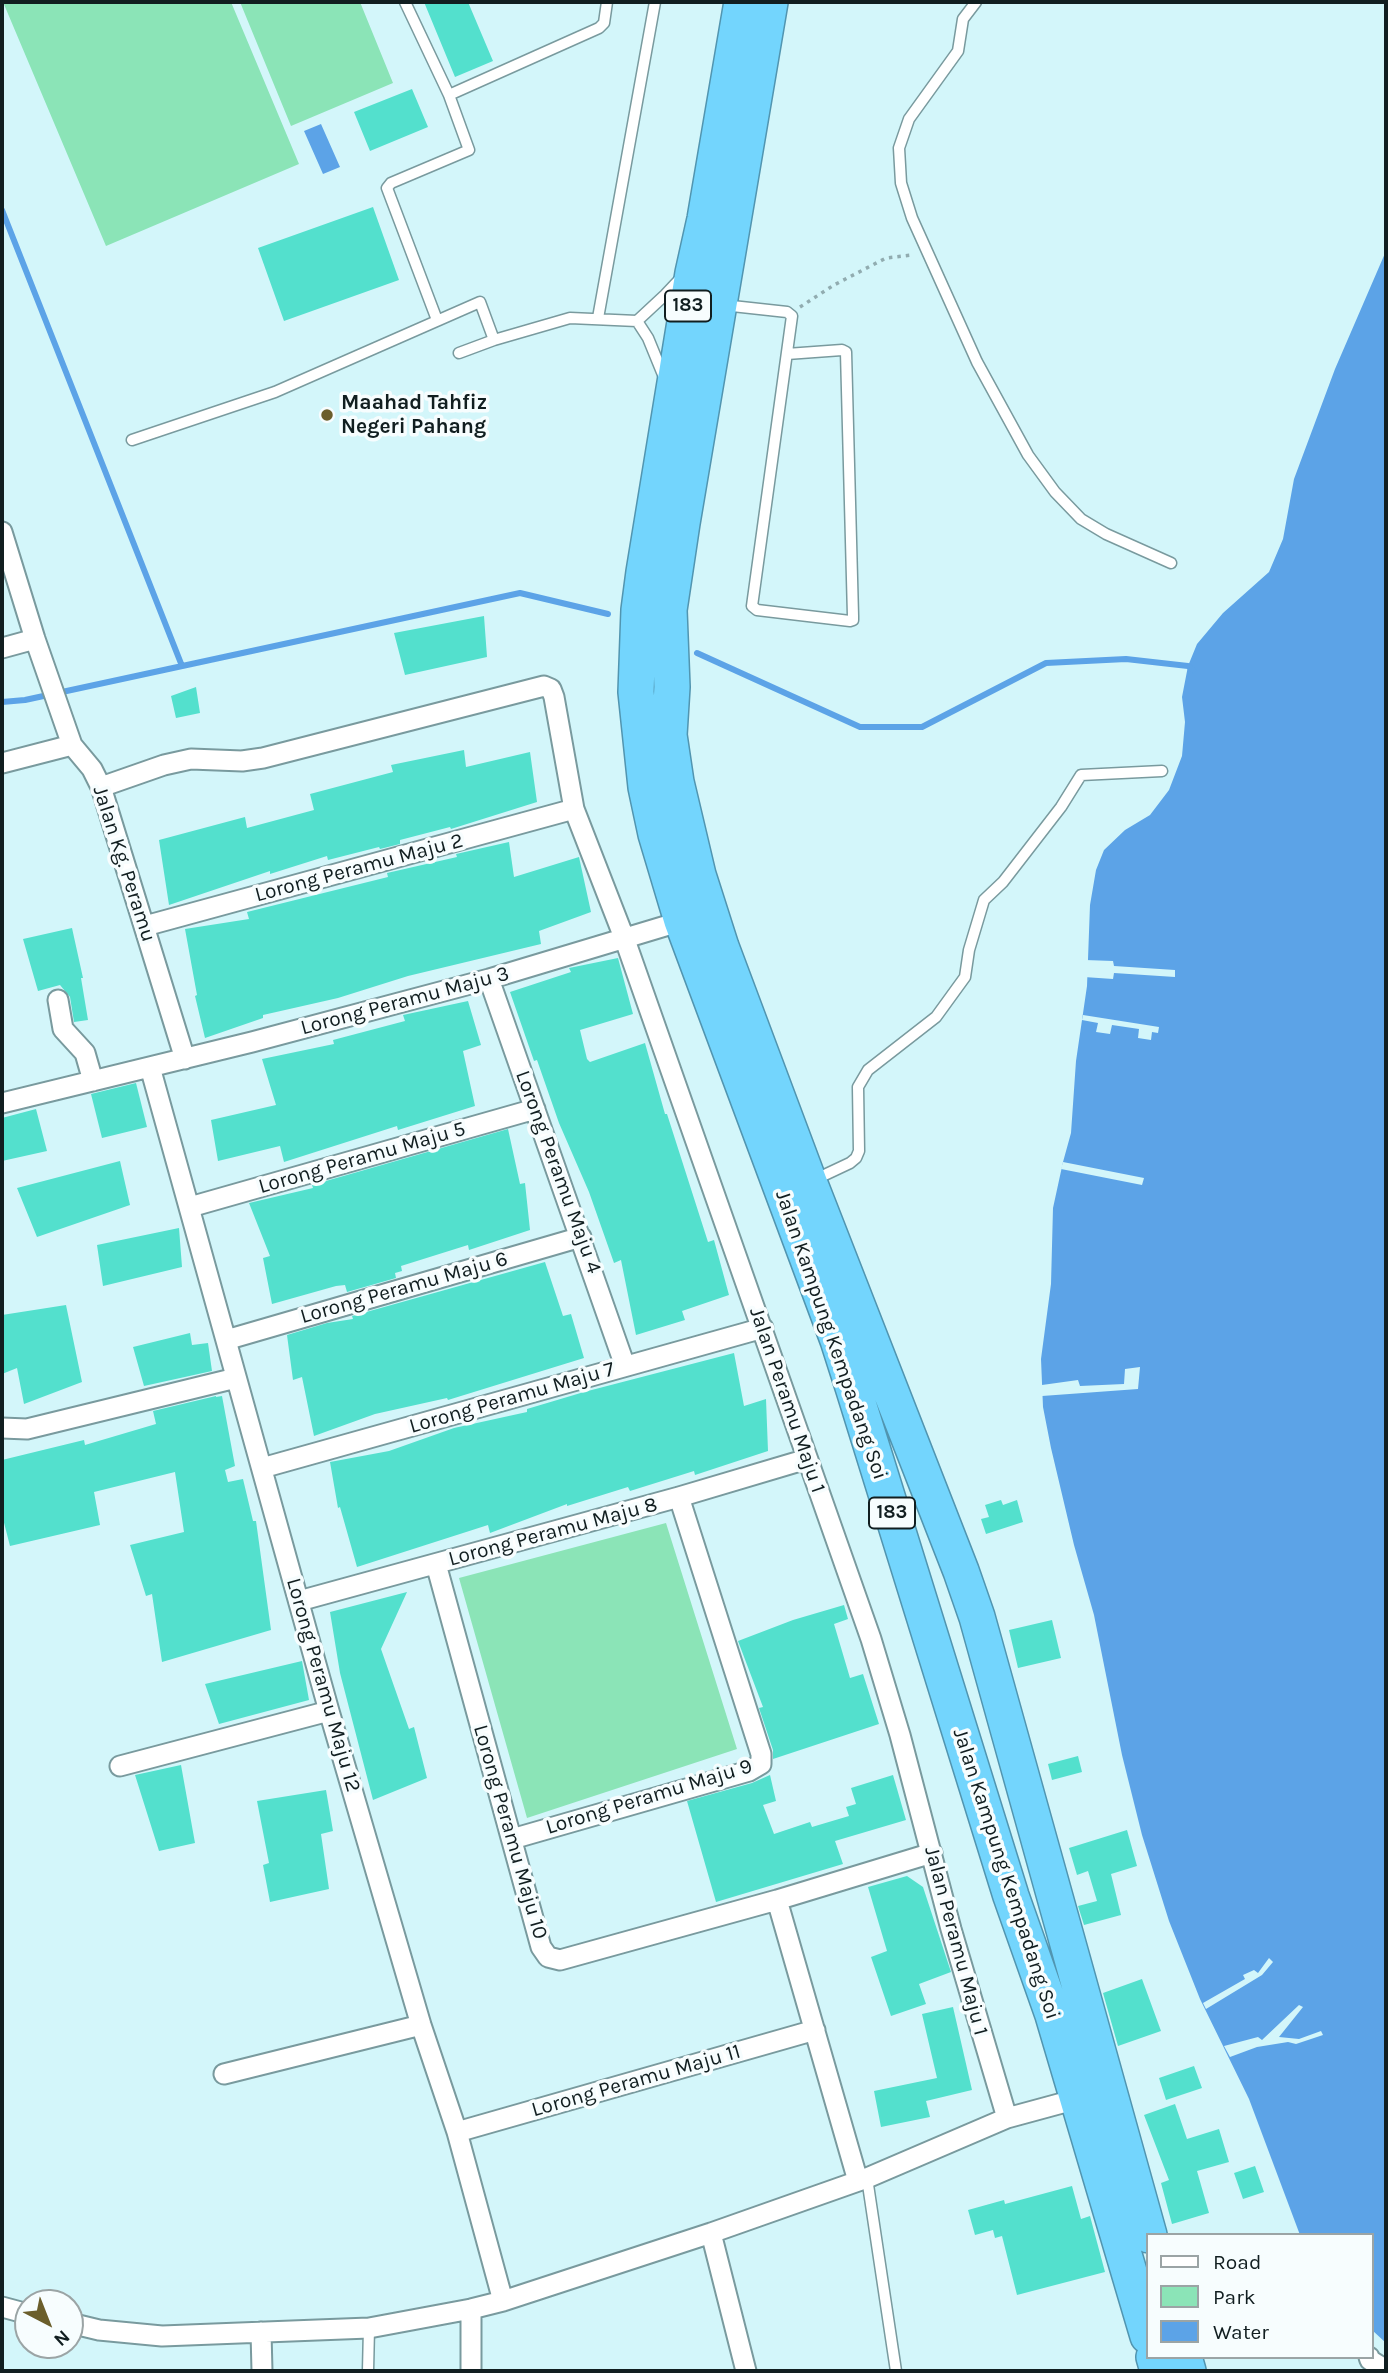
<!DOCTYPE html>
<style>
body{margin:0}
#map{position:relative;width:1388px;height:2373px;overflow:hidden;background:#d3f6fa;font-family:Karla,sans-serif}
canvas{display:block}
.frame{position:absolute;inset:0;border:4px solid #111e20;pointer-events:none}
.legend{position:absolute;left:1146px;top:2233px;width:228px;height:126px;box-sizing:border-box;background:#f7fdfe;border:2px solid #9ba4a5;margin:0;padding:9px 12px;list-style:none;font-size:21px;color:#111e20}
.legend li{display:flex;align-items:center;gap:14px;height:35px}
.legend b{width:35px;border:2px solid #9ba4a5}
.north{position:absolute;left:14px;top:2289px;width:70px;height:70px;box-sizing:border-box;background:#f7fdfe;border:2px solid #9ba4a5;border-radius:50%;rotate:138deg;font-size:19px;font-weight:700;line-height:28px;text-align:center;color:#111e20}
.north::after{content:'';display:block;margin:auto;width:24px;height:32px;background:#6b5e2b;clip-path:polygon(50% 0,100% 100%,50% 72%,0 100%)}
</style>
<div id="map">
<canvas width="1388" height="2373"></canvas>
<div class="frame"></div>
<ul class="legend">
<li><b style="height:9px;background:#fff"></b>Road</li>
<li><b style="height:19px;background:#8be4b7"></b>Park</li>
<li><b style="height:19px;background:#5ca3e7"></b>Water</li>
</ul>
<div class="north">N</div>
</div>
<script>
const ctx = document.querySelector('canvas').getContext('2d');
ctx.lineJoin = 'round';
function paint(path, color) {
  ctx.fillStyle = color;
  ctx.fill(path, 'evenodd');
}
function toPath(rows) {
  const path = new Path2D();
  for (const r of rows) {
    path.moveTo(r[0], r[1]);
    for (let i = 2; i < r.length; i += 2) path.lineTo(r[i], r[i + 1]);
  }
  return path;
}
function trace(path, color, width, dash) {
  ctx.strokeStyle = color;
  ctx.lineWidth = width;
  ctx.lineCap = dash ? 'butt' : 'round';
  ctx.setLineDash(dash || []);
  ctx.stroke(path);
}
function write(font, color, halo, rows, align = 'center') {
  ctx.font = font + ' Karla,sans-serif';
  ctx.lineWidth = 7;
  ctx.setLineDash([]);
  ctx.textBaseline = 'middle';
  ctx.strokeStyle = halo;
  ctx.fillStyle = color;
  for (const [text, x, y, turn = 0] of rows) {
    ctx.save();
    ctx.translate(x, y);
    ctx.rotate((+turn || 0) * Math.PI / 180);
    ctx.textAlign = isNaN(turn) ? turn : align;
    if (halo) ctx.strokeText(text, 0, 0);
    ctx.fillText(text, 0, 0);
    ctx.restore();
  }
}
const green = toPath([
 [3,2,231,2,299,164,106,246],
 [240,2,360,2,393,83,291,126],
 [666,1523,737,1749,527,1818,459,1578]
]);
const water = toPath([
 [321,124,340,167,323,174,304,131],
 [1386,251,1386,2343,1372,2330,1372,2235,1300,2235,1249,2099,1200,1999,1169,1921,1142,1835,1122,1755,1094,1615,1074,1545,1051,1448,1043,1407,1041,1359,1051,1284,1053,1208,1063,1162,1071,1133,1076,1061,1087,986,1090,905,1096,870,1104,850,1125,830,1150,815,1169,790,1182,756,1185,722,1182,697,1188,666,1197,644,1223,613,1269,572,1283,539,1294,479,1335,369]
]);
const pier = toPath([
 [1085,960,1113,961,1114,966,1175,970,1175,977,1114,973,1113,979,1084,977],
 [1083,1015,1159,1027,1158,1033,1152,1032,1151,1040,1138,1038,1139,1029,1112,1025,1110,1034,1096,1032,1098,1023,1082,1020],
 [1063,1162,1144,1178,1142,1185,1061,1169],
 [1140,1367,1138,1389,1042,1396,1042,1385,1078,1380,1080,1386,1124,1384,1125,1369],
 [1269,1958,1273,1962,1262,1975,1206,2009,1203,2003,1245,1979,1243,1975,1254,1970,1258,1973],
 [1299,2005,1303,2007,1279,2037,1299,2039,1321,2031,1323,2035,1296,2044,1288,2042,1257,2047,1230,2057,1224,2046,1258,2037,1262,2040]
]);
const stream = toPath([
 [2,210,182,666],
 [697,653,860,727,922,727,1046,663,1126,659,1188,666,1193,670],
 [2,702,25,700,520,593,608,614]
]);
const building = toPath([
 [424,2,468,2,493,61,455,77],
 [412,89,428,127,370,151,354,112],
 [373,207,399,280,284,321,258,248],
 [484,616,487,657,405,675,394,633],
 [196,687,200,713,176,718,171,696],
 [464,750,466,767,530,752,537,802,451,829,450,827,400,840,400,844,380,849,379,847,328,860,327,856,270,874,270,871,169,905,159,840,245,817,247,828,314,810,310,794,393,772,391,765],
 [509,842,514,877,579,857,591,912,539,931,541,944,408,976,338,998,263,1015,263,1018,205,1038,195,996,197,995,185,929,249,919,247,912,388,877,387,873,457,857,456,854],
 [72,928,83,978,81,978,88,1020,74,1022,70,997,60,985,38,991,23,939],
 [618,958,633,1014,580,1030,587,1059,590,1062,645,1043,665,1114,667,1114,708,1242,714,1240,729,1295,682,1311,685,1320,636,1335,621,1260,614,1263,589,1192,559,1123,537,1060,534,1061,510,992,571,972,569,968],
 [468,1001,481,1045,463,1051,475,1106,398,1130,397,1126,284,1162,280,1146,218,1161,211,1120,276,1105,262,1059,334,1044,333,1040,405,1021,403,1015],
 [136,1083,147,1127,102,1138,91,1094],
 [36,1109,47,1151,2,1161,2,1118],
 [508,1129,520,1184,525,1183,530,1230,469,1250,468,1245,401,1266,402,1271,395,1273,396,1278,347,1292,345,1285,336,1286,272,1304,263,1258,270,1256,249,1203,313,1188,312,1185],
 [120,1161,130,1205,37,1237,17,1188],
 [179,1228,182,1267,103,1286,97,1245],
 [545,1262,563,1316,571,1314,584,1358,448,1400,447,1398,375,1414,314,1436,302,1377,293,1380,287,1335,327,1323,353,1319,352,1316],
 [66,1305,82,1382,24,1404,17,1368,2,1374,2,1315],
 [190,1333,192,1345,208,1343,212,1371,144,1386,133,1347],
 [734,1353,744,1406,766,1399,768,1451,695,1475,694,1471,630,1491,628,1487,567,1506,567,1504,490,1533,488,1525,357,1567,340,1507,338,1508,330,1462,389,1451,454,1428,527,1412,527,1409,584,1392],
 [216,1396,216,1397,222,1396,235,1466,225,1470,228,1482,243,1479,253,1521,256,1521,271,1630,162,1662,152,1594,146,1596,130,1545,184,1532,175,1472,94,1492,100,1525,10,1546,2,1515,2,1460,84,1440,85,1445,156,1424,153,1411],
 [1001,1500,1003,1505,1017,1500,1023,1522,986,1534,981,1519,989,1517,985,1505],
 [407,1592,381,1649,409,1729,414,1727,427,1778,373,1800,340,1673,330,1612],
 [844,1605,848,1619,834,1624,850,1678,863,1674,879,1724,773,1759,773,1750,759,1708,763,1707,738,1641,793,1620],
 [1052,1620,1061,1658,1018,1668,1009,1630],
 [302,1661,309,1700,219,1724,205,1684],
 [1078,1756,1082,1772,1052,1780,1048,1764],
 [181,1765,195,1843,159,1851,135,1775],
 [770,1775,776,1801,763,1805,774,1834,810,1822,812,1827,849,1816,846,1807,856,1804,851,1788,893,1775,906,1820,835,1841,843,1864,716,1902,687,1801,752,1783],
 [326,1790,333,1831,321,1834,329,1889,270,1902,263,1865,269,1863,257,1801],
 [1127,1830,1137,1866,1111,1874,1121,1915,1084,1925,1078,1906,1097,1901,1088,1871,1077,1875,1069,1848],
 [907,1876,923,1887,951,1972,919,1984,926,2004,891,2016,871,1957,887,1951,868,1887],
 [1142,1979,1161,2031,1118,2046,1103,1993],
 [953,2007,972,2090,926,2101,930,2117,881,2127,874,2091,937,2078,922,2014],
 [1194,2066,1202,2088,1166,2100,1159,2078],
 [1175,2104,1187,2139,1219,2129,1229,2162,1197,2171,1209,2213,1172,2224,1161,2183,1169,2180,1144,2115],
 [1255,2166,1264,2192,1243,2199,1234,2173],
 [1072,2186,1081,2219,1090,2216,1105,2272,1017,2295,1002,2236,995,2238,993,2230,975,2235,968,2210,1004,2200,1005,2204]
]);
const path = toPath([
 [800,307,834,285,886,258,912,255]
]);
const lane = toPath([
 [405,2,449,95,599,28,604,23,607,2],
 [976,2,963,19,958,51,909,119,899,148,901,183,912,218,977,362,1028,455,1055,492,1081,519,1106,534,1171,563],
 [723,305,787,312,792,316,752,606,757,610,850,621,853,620,853,616,846,352,842,350,787,354],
 [598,318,655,2],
 [437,320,387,188,391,183,469,150,449,95],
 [637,321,648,338,664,377],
 [459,353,494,340,570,318,637,321,665,295,681,278],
 [132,440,275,392,480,302,494,340],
 [816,1179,850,1163,856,1158,859,1151,858,1087,868,1070,936,1017,965,977,969,950,984,900,1003,882,1061,807,1081,775,1162,771],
 [867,2178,896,2371],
 [368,2371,369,2328]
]);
const street = toPath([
 [2,532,35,639,72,745,92,769,101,787,185,1059],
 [2,648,35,639],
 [2,763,72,745],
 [101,787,164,765,191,759,242,761,263,758,544,686,551,689,554,697,574,809,625,940,871,1639,900,1735,951,1929,1007,2118],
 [145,926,574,809],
 [489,979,625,1366],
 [58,1000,63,1029,85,1053,93,1081],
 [150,1067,329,1711,421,2025,457,2132,503,2301],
 [2,1103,252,1042,489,979,682,921],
 [190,1207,535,1109],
 [226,1340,581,1237],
 [2,1428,27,1429,236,1378],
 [262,1468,763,1328],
 [436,1564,541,1947,548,1957,560,1960,777,1900,932,1853],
 [299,1601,679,1497,807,1459],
 [120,1766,329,1711],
 [512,1839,749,1771,761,1764,761,1754,679,1497],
 [777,1900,858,2181],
 [224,2074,421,2025],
 [457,2132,815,2030],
 [711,2233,746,2371],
 [2,2307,28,2314],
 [471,2309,471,2371],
 [70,2323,99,2330,162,2336,369,2328,471,2309,503,2301,711,2233,867,2178,1007,2118,1077,2099],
 [261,2332,262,2371],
 [1369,2357,1370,2360,1386,2370]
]);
const highway = toPath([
 [742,2,705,219,693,273,644,572,639,610,636,692,646,787,656,834,682,921,838,1340,854,1390,1011,1896,1053,2015,1148,2336],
 [770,2,682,523,669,610,672,687,669,735,676,782,698,875,721,947,809,1182,961,1571,977,1617,1149,2235],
 [1154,2357,1158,2371],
 [1184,2357,1188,2371]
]);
const markers = [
 [327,415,7,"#6b5e2b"]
];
const shields = [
 [688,306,46],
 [892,1513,46]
];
const shieldNames = [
 ["183",688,306],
 ["183",892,1513]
];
const poiNames = [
 ["Maahad Tahfiz",341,403],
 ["Negeri Pahang",341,427]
];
const streetNames = [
 ["Jalan Kg. Peramu",124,864,72],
 ["Lorong Peramu Maju 2",359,868,-15],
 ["Lorong Peramu Maju 3",405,1001,-15],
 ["Lorong Peramu Maju 5",362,1158,-16],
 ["Lorong Peramu Maju 4",558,1172,70],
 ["Lorong Peramu Maju 6",404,1288,-16],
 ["Jalan Kampung Kempadang Soi",831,1335,71],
 ["Lorong Peramu Maju 7",512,1398,-16],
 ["Jalan Peramu Maju 1",787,1400,71],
 ["Lorong Peramu Maju 8",553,1532,-15],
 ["Lorong Peramu Maju 12",323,1685,74],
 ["Lorong Peramu Maju 9",649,1797,-17],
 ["Lorong Peramu Maju 10",510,1832,74],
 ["Jalan Kampung Kempadang Soi",1006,1874,72],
 ["Jalan Peramu Maju 1",956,1941,75],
 ["Lorong Peramu Maju 11",636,2081,-16]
];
paint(green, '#8be4b7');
paint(water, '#5ca3e7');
paint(pier, '#d3f6fa');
trace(stream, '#5ca3e7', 6);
paint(building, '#53e0cd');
trace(lane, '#799a9e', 13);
trace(street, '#799a9e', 23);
trace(highway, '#5195b0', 38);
trace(path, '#91acb0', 3.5, [3.5, 5]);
trace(lane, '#fff', 10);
trace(street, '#fff', 19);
trace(highway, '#73d5fd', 35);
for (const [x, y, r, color] of markers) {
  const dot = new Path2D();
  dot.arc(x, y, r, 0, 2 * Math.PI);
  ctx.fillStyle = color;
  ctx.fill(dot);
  trace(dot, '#f7fdfe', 2.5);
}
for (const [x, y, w] of shields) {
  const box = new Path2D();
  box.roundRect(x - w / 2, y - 15.5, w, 31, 5);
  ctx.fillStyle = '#f7fdfe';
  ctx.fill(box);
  trace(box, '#111e20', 2);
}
write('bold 19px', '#111e20', null, shieldNames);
write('bold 21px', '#111e20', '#f7fdfe', poiNames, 'left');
write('21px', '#111e20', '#f7fdfe', streetNames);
</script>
